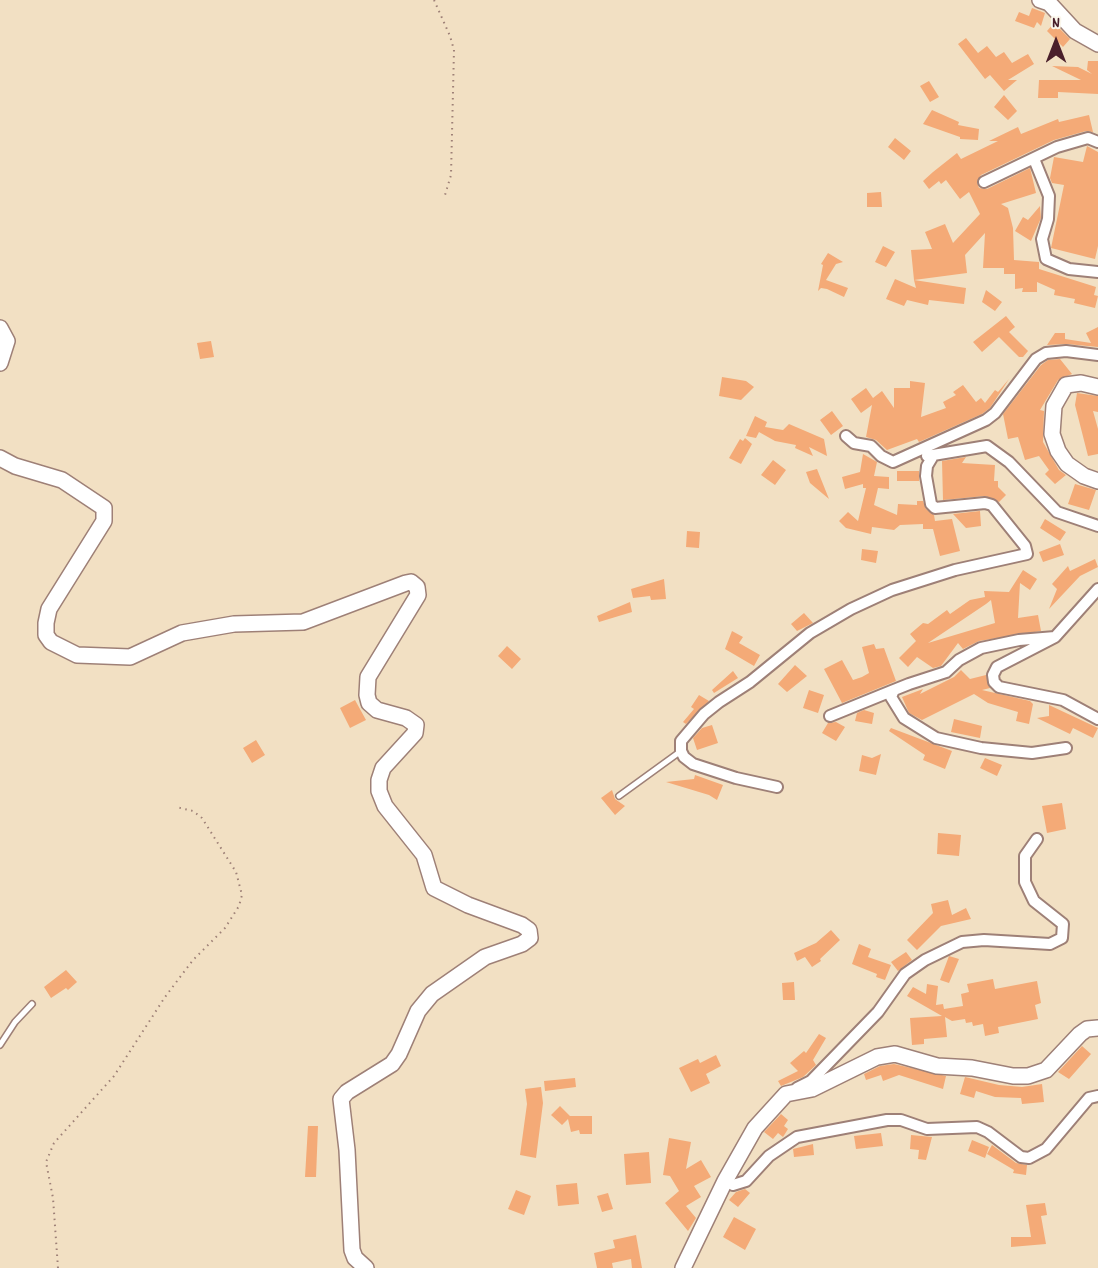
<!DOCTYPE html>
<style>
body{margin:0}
#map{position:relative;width:1098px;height:1268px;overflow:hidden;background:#f2e0c3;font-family:Dekko,sans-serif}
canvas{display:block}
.north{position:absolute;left:1026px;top:12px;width:60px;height:60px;-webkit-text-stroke:4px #fbf7ec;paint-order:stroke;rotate:0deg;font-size:16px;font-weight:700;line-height:24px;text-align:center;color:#4a1f2b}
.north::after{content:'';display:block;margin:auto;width:21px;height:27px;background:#4a1f2b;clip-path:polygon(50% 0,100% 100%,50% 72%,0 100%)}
</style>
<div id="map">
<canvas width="1098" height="1268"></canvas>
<div class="north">N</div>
</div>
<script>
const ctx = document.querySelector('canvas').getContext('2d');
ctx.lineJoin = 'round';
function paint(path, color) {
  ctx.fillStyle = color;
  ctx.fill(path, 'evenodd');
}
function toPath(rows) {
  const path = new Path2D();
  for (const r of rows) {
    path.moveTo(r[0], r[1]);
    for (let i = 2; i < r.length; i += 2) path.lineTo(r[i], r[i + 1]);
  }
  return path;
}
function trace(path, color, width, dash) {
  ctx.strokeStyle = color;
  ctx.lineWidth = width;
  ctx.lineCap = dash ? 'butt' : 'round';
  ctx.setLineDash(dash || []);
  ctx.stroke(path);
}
const building = toPath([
 [1032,8,1045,13,1041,26,1037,22,1034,28,1015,21,1019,12,1029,16],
 [1054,23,1070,39,1063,47,1047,31],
 [966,38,978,53,987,46,996,57,1004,52,1012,63,1028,54,1034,64,1008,80,1017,80,1004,91,990,75,985,79,958,44],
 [1088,61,1098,61,1098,94,1058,92,1058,98,1038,98,1039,80,1081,80,1052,66,1078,67,1092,74,1087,70],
 [929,81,939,97,930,102,920,86],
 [1004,95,1017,111,1008,120,994,107],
 [932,110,959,122,958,125,979,129,978,140,960,139,960,137,923,124],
 [1089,115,1093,132,1086,131,1054,140,981,175,977,182,979,188,987,189,1030,168,1036,193,1001,204,1008,208,1013,228,1014,260,1039,262,1039,269,1096,287,1094,295,1098,296,1095,308,1074,303,1075,299,1054,295,1055,290,1037,282,1037,292,1022,292,1023,288,1015,289,1015,274,1004,274,1004,268,983,268,985,233,965,255,967,273,914,280,911,250,932,249,925,232,945,224,953,243,980,214,969,192,960,199,946,180,941,184,939,181,929,189,923,181,933,172,957,153,961,159,998,141,989,141,1018,127,1021,134,1058,119,1059,122],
 [895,138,911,151,904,160,888,147],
 [1087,146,1098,152,1098,246,1095,259,1051,248,1064,185,1052,183,1050,178,1054,157,1083,162],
 [881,192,882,207,867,207,867,193],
 [1040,206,1041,218,1031,241,1015,231,1023,217,1028,220],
 [883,246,895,252,886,267,875,262],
 [828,253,843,262,836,264,826,280,848,288,844,297,827,289,821,288,818,291,823,265,821,264],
 [895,279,916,288,914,280,966,288,964,304,929,300,928,305,907,300,904,306,886,299],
 [986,290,1002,302,995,311,982,302],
 [1006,316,1015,327,1009,332,1028,351,1023,357,1019,357,999,337,982,352,973,342],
 [1098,327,1098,347,1067,344,1047,345,1055,333,1065,333,1065,339,1091,343,1086,333],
 [211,341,214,357,200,359,197,343],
 [1060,359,1072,374,1058,380,1040,410,1044,411,1043,442,1059,470,1066,475,1055,484,1045,474,1049,470,1039,456,1025,460,1018,437,1008,439,1003,414,1041,365,1048,360],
 [722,377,746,381,754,387,741,400,719,396],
 [1009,379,990,408,982,414,919,442,917,439,887,450,876,440,866,437,872,405,861,413,851,399,866,388,873,398,882,391,894,408,894,388,910,388,910,381,925,383,921,417,946,408,943,402,956,395,953,392,963,385,976,402,981,398,985,403,995,390,998,392],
 [1077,393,1098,396,1098,412,1093,411,1098,429,1098,454,1088,456,1075,405],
 [832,411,843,426,831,435,820,420],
 [755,416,767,422,765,427,783,430,789,424,824,439,827,456,809,447,813,456,795,448,796,445,775,441,759,432,756,438,746,436],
 [745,438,752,444,741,464,729,458,740,439,743,441],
 [863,454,877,462,874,476,889,477,889,489,878,488,874,505,897,515,898,504,917,505,917,501,923,501,926,509,934,515,935,521,952,519,960,551,940,556,933,529,923,529,923,524,900,525,894,530,872,527,871,534,846,528,839,521,848,512,858,521,866,488,863,488,863,484,845,489,842,477,860,472],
 [966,457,962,463,995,465,994,481,998,481,998,487,1006,495,999,502,985,496,943,500,942,461],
 [773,460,786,470,775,485,761,475],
 [817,469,829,499,810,483,806,472],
 [897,471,919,471,919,481,897,481],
 [1075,484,1096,490,1089,510,1068,504],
 [980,511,981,526,966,528,953,514],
 [1045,519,1066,532,1060,541,1040,528],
 [687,531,700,532,699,548,686,547],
 [1060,544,1064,555,1043,562,1039,552],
 [862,549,878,551,876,563,861,560],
 [1095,559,1098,567,1080,576,1049,609,1057,589,1052,584,1068,566,1070,571],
 [1023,570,1037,579,1030,590,1020,583,1018,618,1038,615,1041,631,979,641,963,649,958,643,941,666,933,668,917,657,908,667,899,658,916,641,910,634,923,623,928,624,947,610,950,614,970,600,985,597,984,591,1009,592],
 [991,600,995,623,928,643,986,604],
 [664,579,666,599,651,600,650,596,633,598,631,589],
 [630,602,632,612,599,622,597,616],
 [804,613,813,623,797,631,791,624],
 [732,631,743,637,739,643,760,655,754,666,725,649],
 [874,644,876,649,884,648,896,681,842,703,824,669,842,660,853,680,862,677,869,673,862,647],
 [507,646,521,659,512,669,498,656],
 [795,665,807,676,787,692,778,684],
 [961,670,970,679,986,675,990,688,982,690,1030,701,1033,704,1029,724,1016,721,1018,712,988,703,974,694,922,720,909,713,902,697,923,689,920,694,954,677],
 [733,671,738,678,714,693,712,690],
 [809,690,824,695,818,713,803,708],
 [699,695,709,701,686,724,683,722,694,709,691,707],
 [355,700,366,720,350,728,340,708],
 [1049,705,1098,728,1093,738,1073,728,1070,734,1037,718,1049,716],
 [864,710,874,713,872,724,855,721,857,713],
 [954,719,982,726,980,738,951,732],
 [836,722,845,727,836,741,822,733,828,723],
 [712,725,718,743,697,750,693,738,702,728],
 [891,728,952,751,945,769,923,760,925,755,889,731],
 [256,740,265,755,252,763,243,748],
 [881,754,876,775,859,771,862,755,872,758],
 [985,758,1002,765,997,776,980,768],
 [695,775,723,785,717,800,709,795,666,782,694,779],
 [612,790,615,799,625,806,615,815,601,798],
 [1062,803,1066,829,1047,833,1042,806],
 [938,833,961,835,959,856,937,854],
 [948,900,952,915,966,908,971,919,941,926,917,950,907,940,933,913,931,904],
 [831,930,840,940,820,959,821,961,812,967,805,957,797,961,794,953,816,943],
 [859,944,871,949,868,957,891,965,885,980,876,977,877,974,852,964],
 [906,952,912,960,898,971,891,962],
 [949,956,959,959,949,983,940,980],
 [66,970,77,982,68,990,66,988,51,998,44,987],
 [993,979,995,989,1037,981,1041,1003,1035,1005,1038,1019,998,1027,999,1033,985,1036,983,1024,973,1026,972,1022,966,1023,965,1019,952,1021,945,1017,947,1037,924,1039,924,1044,912,1045,910,1018,942,1016,907,996,913,987,926,994,927,984,938,986,936,1005,943,1004,944,1009,963,1006,961,994,969,992,967,984],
 [794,982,795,1000,783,1000,782,983],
 [819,1034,826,1038,813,1060,816,1065,803,1077,781,1086,778,1081,798,1071,790,1063,804,1051,806,1053],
 [1082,1046,1091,1054,1069,1079,1058,1072],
 [716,1055,721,1066,706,1074,710,1083,691,1092,679,1068,698,1059,700,1063],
 [894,1064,946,1076,943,1089,899,1075,883,1081,881,1075,866,1080,864,1074,880,1066],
 [965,1077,999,1085,1022,1087,1042,1084,1044,1102,1022,1104,1021,1098,995,1097,976,1091,974,1098,960,1094],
 [575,1078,576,1087,545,1091,544,1081],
 [541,1087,543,1103,536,1158,520,1155,527,1104,525,1089],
 [560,1106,570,1116,592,1116,592,1134,580,1134,579,1130,571,1132,568,1119,562,1125,551,1115],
 [781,1114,788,1120,784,1126,788,1129,783,1137,778,1133,773,1139,764,1132],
 [308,1126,318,1126,316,1177,305,1177],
 [881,1133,883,1146,856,1149,854,1136],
 [911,1135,932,1137,926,1160,918,1159,919,1150,910,1149],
 [669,1138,691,1142,686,1169,701,1160,711,1177,694,1186,701,1197,686,1206,696,1218,688,1231,665,1203,679,1191,670,1176,663,1175],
 [972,1140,989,1147,985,1158,968,1151],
 [813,1144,814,1155,794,1157,793,1149],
 [992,1145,1016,1163,1027,1165,1026,1175,1013,1173,1014,1170,987,1154],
 [649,1152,651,1183,626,1185,624,1154],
 [577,1183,579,1204,558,1206,556,1185],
 [745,1189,750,1193,738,1207,729,1200,736,1192],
 [516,1190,531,1196,524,1215,508,1209],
 [608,1193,613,1209,602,1212,597,1196],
 [1045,1203,1047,1215,1041,1216,1046,1244,1011,1247,1011,1237,1031,1237,1026,1205],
 [734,1217,756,1229,745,1250,723,1237],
 [636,1235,642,1268,632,1268,631,1259,612,1263,613,1268,597,1268,594,1253,615,1248,613,1240]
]);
const path = toPath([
 [434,0,450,36,454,50,451,175,445,195],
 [58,1268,53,1198,46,1162,54,1143,114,1076,165,997,193,960,225,928,239,906,242,895,236,872,202,818,193,811,176,807]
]);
const lane = toPath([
 [619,796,681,751],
 [0,1045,15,1022,32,1004]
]);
const street = toPath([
 [1034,159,1049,196,1048,219,1042,239,1046,259,1069,269,1098,272],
 [984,182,1057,147,1088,138,1098,142],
 [846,436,854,443,871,446,881,456,893,462,986,420,995,413,1036,359,1046,353,1066,351,1098,355],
 [927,456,987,446,1009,462,1057,512,1098,526],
 [1098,589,1055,637,997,667,993,675,994,682,999,687,1063,700,1098,719],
 [1055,637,1019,640,981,648,959,660,946,672,909,684,894,690,891,697,904,718,936,738,981,748,1032,753,1066,748],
 [830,716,894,690],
 [777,787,736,778,693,764,684,757,681,751,681,741,704,714,719,702,750,682,810,633,851,609,892,590,955,570,1027,554,1025,546,992,505,985,503,935,508,931,504,926,476,927,466,933,456],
 [797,1088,811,1081,878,1012,905,974,925,960,962,942,984,940,1050,944,1062,938,1063,924,1034,901,1025,882,1025,856,1037,839],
 [725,1181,733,1185,746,1181,769,1156,797,1137,887,1120,901,1120,927,1129,977,1127,988,1132,1021,1157,1029,1158,1046,1149,1089,1098,1098,1096]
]);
const secondary = toPath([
 [1040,0,1049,3,1075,31,1098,44],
 [0,328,7,341,0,363],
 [1098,387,1081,383,1066,385,1054,406,1052,434,1058,451,1067,464,1084,476,1098,481],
 [0,458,15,466,62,480,104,508,104,521,49,609,46,623,46,635,51,642,77,655,130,657,182,633,234,624,303,622,406,583,411,582,417,587,418,595,368,677,367,695,369,703,377,710,406,718,416,725,415,733,383,768,379,780,379,791,385,806,424,855,434,888,468,905,522,925,529,930,530,938,522,944,485,957,432,994,418,1011,399,1054,392,1064,347,1092,341,1099,347,1150,352,1250,355,1258,366,1268],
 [683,1268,725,1181,755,1128,786,1094,812,1089,877,1057,895,1054,937,1066,972,1068,1013,1076,1028,1076,1046,1070,1080,1034,1087,1029,1098,1028]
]);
paint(building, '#f4aa77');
trace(lane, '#9e8077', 8);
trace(street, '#9e8077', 14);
trace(secondary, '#9e8077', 18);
trace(path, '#9e8077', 2, [1.5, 4.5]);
trace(lane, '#fff', 5);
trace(street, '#fff', 10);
trace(secondary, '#fff', 15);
</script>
